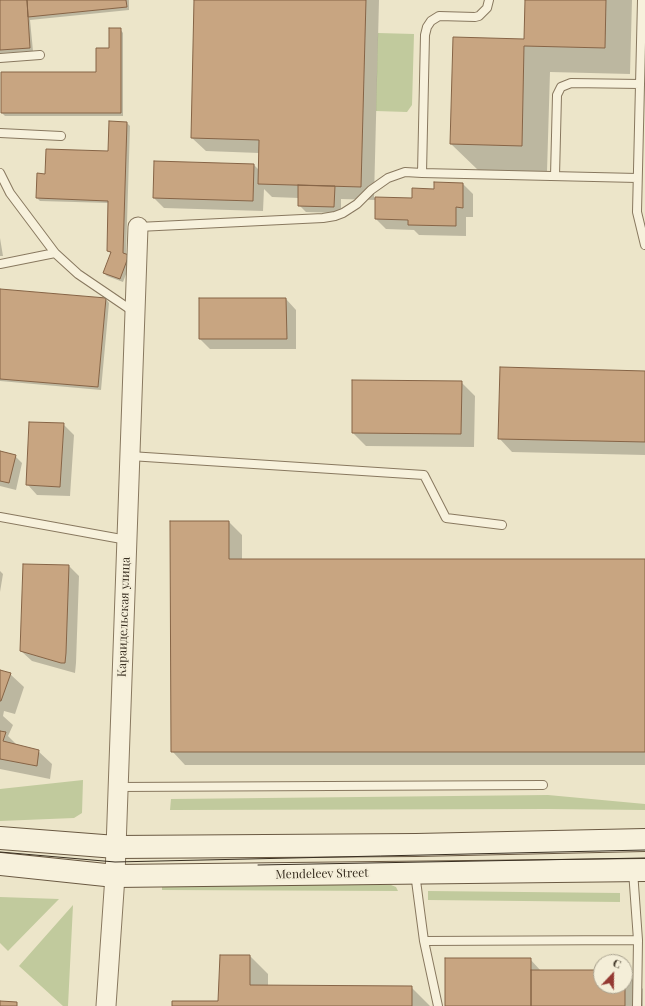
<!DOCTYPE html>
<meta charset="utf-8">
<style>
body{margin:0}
#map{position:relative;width:645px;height:1006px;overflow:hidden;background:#ece5c9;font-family:"Playfair Display",serif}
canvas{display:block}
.north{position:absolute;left:593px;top:954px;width:40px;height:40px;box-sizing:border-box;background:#f4eed8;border:1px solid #a9a28f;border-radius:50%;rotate:22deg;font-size:11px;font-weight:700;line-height:16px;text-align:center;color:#392f21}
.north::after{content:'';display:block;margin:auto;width:14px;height:18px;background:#943932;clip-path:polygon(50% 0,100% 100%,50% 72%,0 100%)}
</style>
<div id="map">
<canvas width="645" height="1006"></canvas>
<div class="north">С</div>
</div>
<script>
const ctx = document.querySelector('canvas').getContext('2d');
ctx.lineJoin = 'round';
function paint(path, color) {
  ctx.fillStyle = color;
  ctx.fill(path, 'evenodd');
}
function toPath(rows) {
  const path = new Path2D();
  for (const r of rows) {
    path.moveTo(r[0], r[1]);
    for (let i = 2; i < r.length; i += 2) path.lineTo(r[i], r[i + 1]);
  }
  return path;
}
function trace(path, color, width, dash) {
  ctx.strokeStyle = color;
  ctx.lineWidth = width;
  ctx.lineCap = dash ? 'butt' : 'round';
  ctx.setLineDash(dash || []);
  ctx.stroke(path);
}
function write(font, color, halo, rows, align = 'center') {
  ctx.font = font + ' "Playfair Display",serif';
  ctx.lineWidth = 4;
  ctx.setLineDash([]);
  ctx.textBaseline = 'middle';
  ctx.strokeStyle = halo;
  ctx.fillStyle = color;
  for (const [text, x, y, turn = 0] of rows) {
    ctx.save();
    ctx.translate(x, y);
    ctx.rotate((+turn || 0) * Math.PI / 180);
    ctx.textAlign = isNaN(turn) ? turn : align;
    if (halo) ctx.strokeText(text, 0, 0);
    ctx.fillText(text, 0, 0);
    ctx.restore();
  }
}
const green = toPath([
 [378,33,414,34,412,105,407,112,376,111],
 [83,780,82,813,74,818,0,821,0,789],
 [548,795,645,804,645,810,547,809,170,810,171,799],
 [162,885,391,885,396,887,398,891,162,890],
 [428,891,620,893,620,902,428,900],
 [0,897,59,899,8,951,0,943],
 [73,905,68,1006,63,1006,19,966]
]);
const shadow = toPath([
 [0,0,129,0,129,10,30,20,33,51,0,53],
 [195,0,379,0,374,198,413,199,435,190,435,183,463,184,473,194,473,217,466,217,466,236,419,235,414,230,386,229,376,219,376,200,341,199,341,213,306,212,299,205,299,198,272,197,264,189,263,211,164,208,154,198,254,165,259,170,259,153,206,151,192,138],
 [526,0,632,0,630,74,550,72,547,172,478,170,451,144,525,40],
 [120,29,123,33,123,116,5,116,2,113,97,73],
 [127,123,130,126,126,255,132,259,123,282,107,276,104,273,111,254,108,250,109,203,40,201,37,198,46,175,109,152],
 [0,238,3,256,0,256],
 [0,290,106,299,109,303,101,390,0,381],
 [200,299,286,299,296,310,296,349,210,349,200,339],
 [645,372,645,455,512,452,499,438],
 [461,382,475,396,474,447,366,446,353,433],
 [63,424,74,435,70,496,37,495,27,484],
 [0,452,15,456,22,463,16,490,0,486],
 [229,522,242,535,242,560,645,560,645,765,185,765,172,751],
 [69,566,79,576,76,663,75,673,32,661,21,651],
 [0,571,3,574,0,592],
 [0,671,10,674,24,687,15,714,4,711,3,716,13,725,8,736,18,746,38,751,52,764,50,779,0,769],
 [250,956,268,974,268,986,411,987,430,1006,173,1006,219,1002],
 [530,959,541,971,601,971,601,986,625,986,625,971,643,989,643,1006,446,1006]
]);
const building = toPath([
 [0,0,27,0,30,48,0,50,0,0],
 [27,0,126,0,127,7,28,17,27,0],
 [194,0,366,0,361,187,258,184,259,140,191,138,194,0],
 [525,0,606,0,605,48,524,46,522,146,450,144,453,37,524,39,525,0],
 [109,28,121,28,121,113,1,113,1,72,96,72,96,48,109,48,109,28],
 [109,121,127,122,123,253,129,255,120,279,103,273,111,252,107,251,108,201,36,198,37,173,45,174,46,149,108,151,109,121],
 [154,161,254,164,253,201,153,198,154,161],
 [434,182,463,183,463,208,456,207,456,226,408,225,408,220,375,219,375,197,412,198,412,188,434,189,434,182],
 [298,185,335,186,334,207,298,206,298,185],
 [0,289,106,298,98,387,0,379,0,289],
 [199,298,286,298,287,339,199,339,199,298],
 [500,367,645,371,645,442,498,439,500,367],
 [352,380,462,381,461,434,352,433,352,380],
 [29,422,64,423,60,487,26,485,29,422],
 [0,451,16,455,9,483,0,481,0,451],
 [170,521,229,521,229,559,645,559,645,752,171,752,170,521],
 [23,564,69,565,66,653,65,663,61,663,20,651,23,564],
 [0,670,11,673,1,701,0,701,0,670],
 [0,731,6,732,3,741,39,750,37,766,0,759,0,731],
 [220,955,250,955,250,985,412,986,412,1006,172,1006,172,1001,218,1001,220,955],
 [445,958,531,958,531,1006,445,1006,445,958],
 [531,970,601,970,601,986,625,986,625,970,625,1006,531,1006,531,970],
 [0,1001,17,1002,17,1006,0,1006,0,1001]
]);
const service = toPath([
 [642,0,637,212,645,245],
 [0,58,40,55],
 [0,133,61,136],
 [0,173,10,193,55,253,78,274,134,312],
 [422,173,637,178],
 [555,176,557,95,561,87,571,83,640,84],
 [138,227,323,218,335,216,343,213,357,204,371,190,388,178,405,172,422,173,425,35,427,27,431,21,439,16,475,17,479,16,487,8,489,0],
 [0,264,55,253],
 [130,456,424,475,446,518,502,525],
 [0,517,127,540],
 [118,787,543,785],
 [633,871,638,940,637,1006],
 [415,873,424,941,438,1006],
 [424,941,638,940]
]);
const tertiary = toPath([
 [106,1006,115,876,138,227]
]);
const secondary = toPath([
 [0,838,116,847,416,845,645,840],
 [0,864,115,876,645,870]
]);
const tram = toPath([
 [0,852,115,862,645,850],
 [258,865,645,858]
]);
const streetNames = [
 ["Караидельская улица",124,617,-88],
 ["Mendeleev Street",322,874,-1]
];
paint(green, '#c1ca9d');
paint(shadow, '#0003');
paint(building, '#c8a581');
trace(building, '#866446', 1);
trace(service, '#88785f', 10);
trace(tertiary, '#88785f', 21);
trace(secondary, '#6a5942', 24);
trace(service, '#f7f1dc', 8);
trace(tertiary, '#f7f1dc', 19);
trace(secondary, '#f7f1dc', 22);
trace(tram, '#392f21', 1);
write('12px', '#392f21', '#f4eed8', streetNames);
</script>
